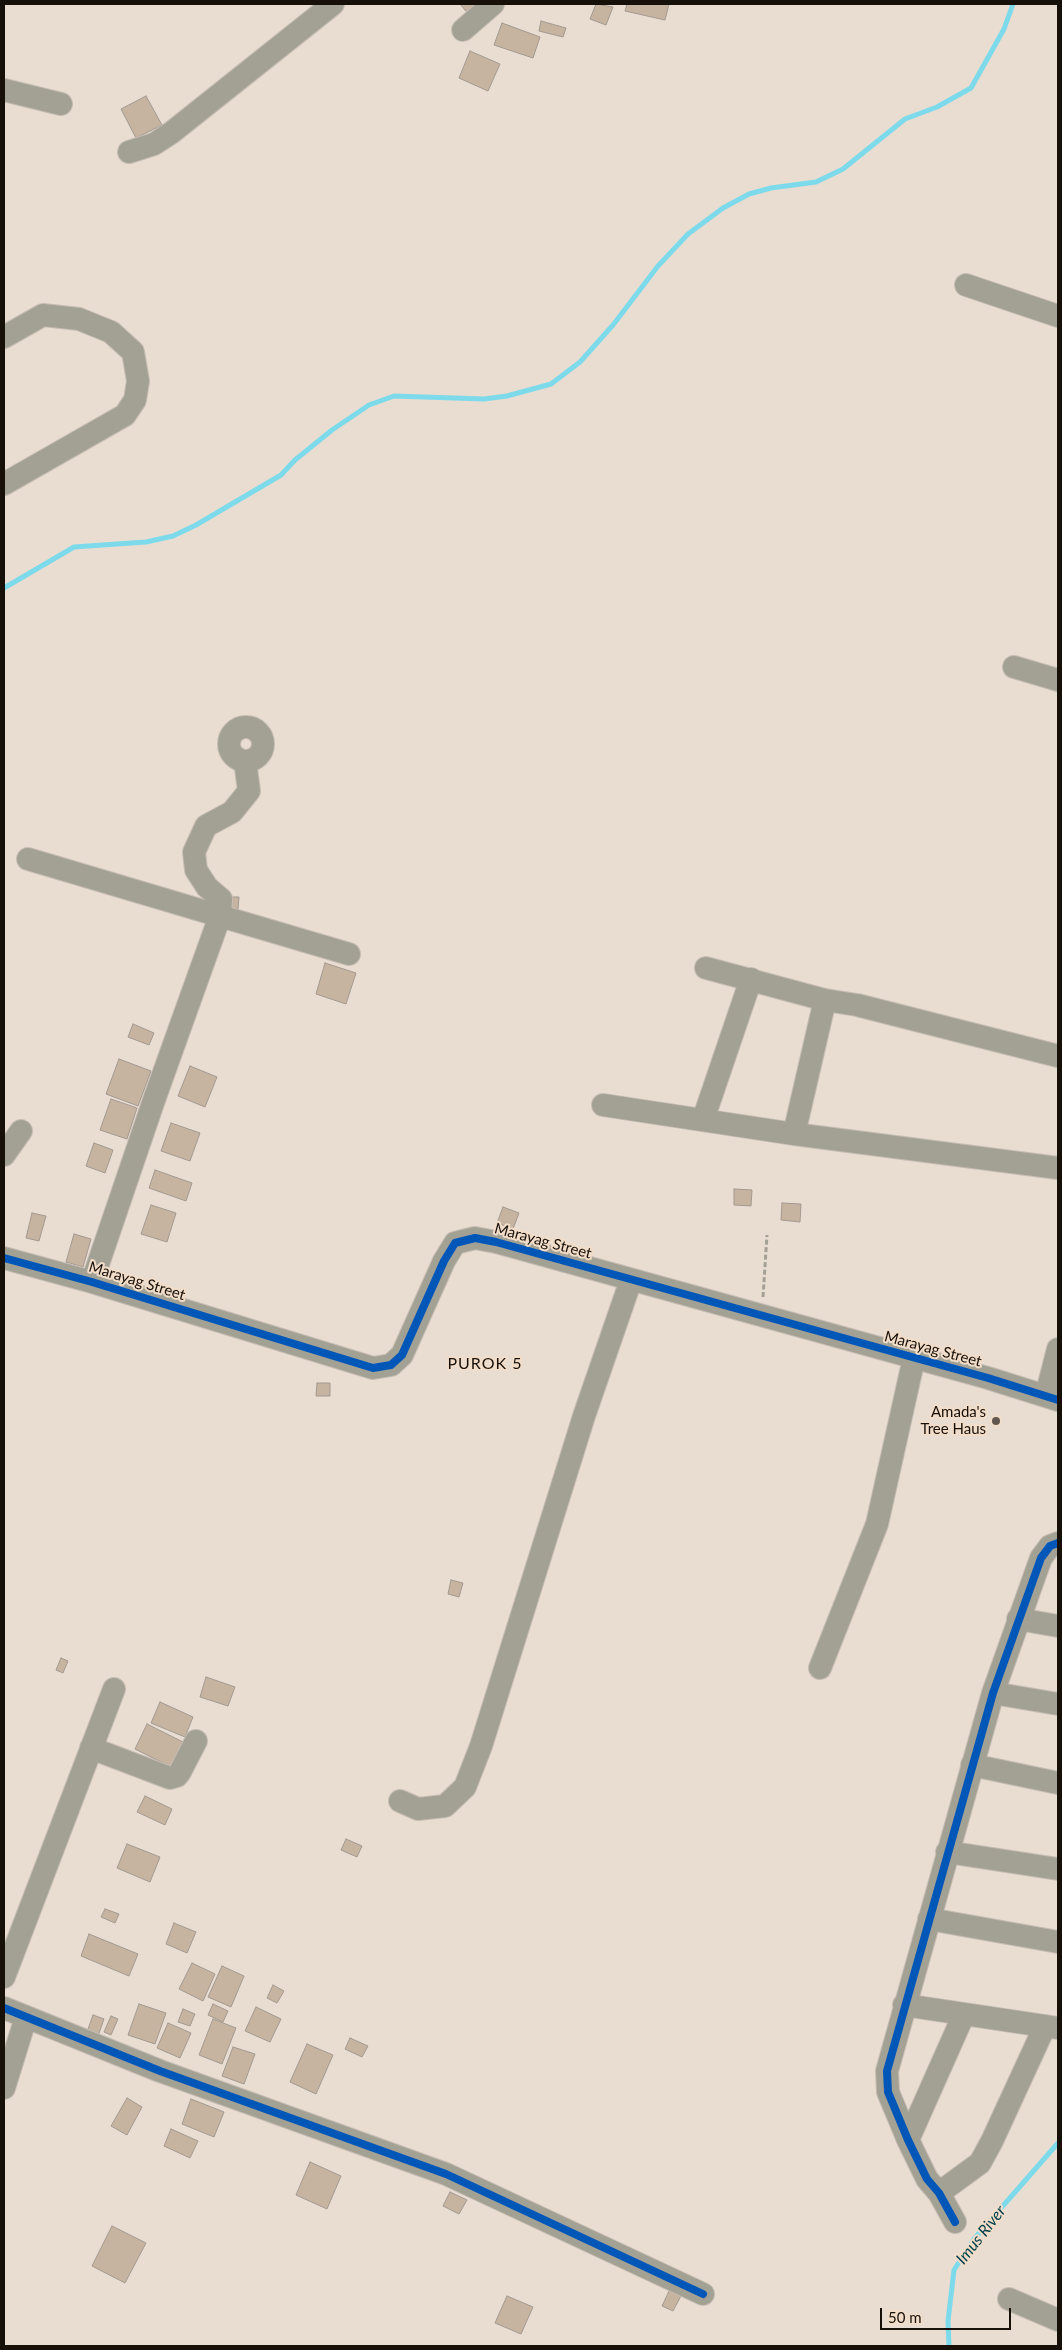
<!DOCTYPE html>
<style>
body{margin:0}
#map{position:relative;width:1062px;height:2350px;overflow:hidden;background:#e9ddd2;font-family:Lato,sans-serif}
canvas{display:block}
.frame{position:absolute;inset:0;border:5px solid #171009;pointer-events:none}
.scale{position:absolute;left:880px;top:2308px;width:131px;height:22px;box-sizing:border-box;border:2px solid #171009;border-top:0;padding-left:6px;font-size:15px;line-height:18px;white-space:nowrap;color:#171009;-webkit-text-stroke:4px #f2ddc9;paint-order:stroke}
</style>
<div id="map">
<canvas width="1062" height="2350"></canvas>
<div class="frame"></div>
<div class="scale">50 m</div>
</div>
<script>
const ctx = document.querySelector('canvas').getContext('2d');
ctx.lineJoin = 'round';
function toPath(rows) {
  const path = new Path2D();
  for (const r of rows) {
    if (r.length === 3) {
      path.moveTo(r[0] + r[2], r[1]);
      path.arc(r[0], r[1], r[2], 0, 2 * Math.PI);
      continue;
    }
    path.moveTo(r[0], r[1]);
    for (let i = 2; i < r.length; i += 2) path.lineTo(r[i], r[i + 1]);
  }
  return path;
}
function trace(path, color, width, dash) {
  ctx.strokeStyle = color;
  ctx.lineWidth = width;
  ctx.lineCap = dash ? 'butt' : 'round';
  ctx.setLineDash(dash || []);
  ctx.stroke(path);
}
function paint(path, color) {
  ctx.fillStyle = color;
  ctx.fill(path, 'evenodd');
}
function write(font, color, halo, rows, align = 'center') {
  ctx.font = font + ' Lato,sans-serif';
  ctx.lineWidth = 4;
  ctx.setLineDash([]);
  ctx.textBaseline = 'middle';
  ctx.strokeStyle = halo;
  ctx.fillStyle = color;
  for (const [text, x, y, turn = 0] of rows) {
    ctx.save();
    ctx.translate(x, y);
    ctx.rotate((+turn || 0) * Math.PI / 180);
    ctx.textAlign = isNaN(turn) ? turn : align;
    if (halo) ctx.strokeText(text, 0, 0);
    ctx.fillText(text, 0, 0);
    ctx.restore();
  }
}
const stream = toPath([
 [4,588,74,547,146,542,173,536,196,525,281,475,295,460,332,430,369,405,394,396,484,399,507,396,551,384,580,362,613,325,658,266,688,234,723,208,749,194,771,188,816,182,843,169,905,119,937,107,971,88,1004,29,1013,4],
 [949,2346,948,2321,954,2270,974,2239,1058,2143]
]);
const building = toPath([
 [460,4,485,4,470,16,460,4],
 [596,4,613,7,606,25,590,19,596,4],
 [627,4,669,4,665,20,625,11,627,4],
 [541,21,566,28,563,37,539,31,541,21],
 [502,23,540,37,533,58,494,45,502,23],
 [470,51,500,64,488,91,459,78,470,51],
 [146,96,162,125,136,138,121,109,146,96],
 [229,897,239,897,238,909,228,909,229,897],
 [325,963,356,973,346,1004,316,994,325,963],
 [133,1024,154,1033,149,1045,128,1037,133,1024],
 [119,1059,151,1071,138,1106,106,1094,119,1059],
 [190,1066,217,1077,205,1107,178,1096,190,1066],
 [111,1099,137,1108,127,1139,100,1130,111,1099],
 [171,1123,200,1133,190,1161,161,1151,171,1123],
 [94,1143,113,1150,105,1173,86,1166,94,1143],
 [155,1170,192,1183,186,1201,149,1188,155,1170],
 [734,1189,752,1190,751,1206,734,1205,734,1189],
 [782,1203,801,1204,800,1222,781,1220,782,1203],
 [151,1205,176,1213,167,1242,141,1234,151,1205],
 [503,1207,519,1213,513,1229,497,1223,503,1207],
 [32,1213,46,1216,39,1241,26,1238,32,1213],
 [74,1234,91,1239,83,1267,66,1262,74,1234],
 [317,1383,330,1383,330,1396,316,1396,317,1383],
 [451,1580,463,1583,459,1597,448,1594,451,1580],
 [61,1658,68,1661,63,1673,56,1670,61,1658],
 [206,1677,235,1687,228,1706,200,1697,206,1677],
 [160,1702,193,1717,185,1737,151,1723,160,1702],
 [147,1724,187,1744,175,1769,135,1749,147,1724],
 [145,1796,172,1809,165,1825,137,1812,145,1796],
 [346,1839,362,1846,357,1857,341,1850,346,1839],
 [127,1844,160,1857,150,1882,117,1868,127,1844],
 [105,1909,119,1914,115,1923,101,1917,105,1909],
 [174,1923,196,1932,187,1953,166,1944,174,1923],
 [89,1934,138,1954,129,1976,81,1956,89,1934],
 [192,1963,215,1974,203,2001,179,1989,192,1963],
 [222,1966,244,1976,231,2007,208,1997,222,1966],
 [273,1985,284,1991,277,2003,267,1998,273,1985],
 [139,2004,166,2013,155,2044,128,2035,139,2004],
 [213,2004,228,2011,223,2022,208,2015,213,2004],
 [256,2007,281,2019,270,2042,245,2031,256,2007],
 [183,2009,195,2014,190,2026,178,2022,183,2009],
 [93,2015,104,2019,98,2036,87,2032,93,2015],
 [111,2016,118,2019,111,2035,104,2032,111,2016],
 [213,2019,236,2028,222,2064,199,2055,213,2019],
 [168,2023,191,2033,180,2058,157,2048,168,2023],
 [350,2038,368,2046,362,2057,345,2049,350,2038],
 [307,2044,333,2055,316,2094,290,2082,307,2044],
 [233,2047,255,2054,244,2084,222,2076,233,2047],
 [127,2098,142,2107,127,2135,111,2126,127,2098],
 [191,2099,224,2112,214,2137,182,2124,191,2099],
 [171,2129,198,2141,190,2158,164,2146,171,2129],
 [310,2162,341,2176,327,2209,296,2195,310,2162],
 [450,2192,467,2200,459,2214,443,2206,450,2192],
 [112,2226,146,2243,125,2283,92,2266,112,2226],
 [670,2289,682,2294,673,2311,662,2306,670,2289],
 [507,2296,533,2307,521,2334,495,2323,507,2296]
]);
const path = toPath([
 [763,1297,767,1235]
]);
const minor = toPath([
 [463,30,493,4],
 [4,90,61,104],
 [129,152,154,144,171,133,333,4],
 [966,285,1058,316],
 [4,337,43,315,79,319,111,332,133,352,138,381,135,400,125,415,4,484],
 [1014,667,1058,680],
 [246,744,17],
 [245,761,249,791,232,812,206,826,194,852,196,870,207,887,221,899,220,916,349,954],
 [28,859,220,916,154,1100,92,1282],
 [706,968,825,1000,857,1005,1058,1056],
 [603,1105,794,1134,1058,1168],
 [703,1120,751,979],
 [794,1134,825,1000],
 [4,1155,21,1131],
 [4,1258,92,1282,373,1368,391,1365,402,1355,444,1261,455,1243,475,1238,496,1242,988,1378,1058,1400],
 [1046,1396,1058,1349],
 [1018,1619,1058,1626],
 [820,1668,877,1524,914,1358],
 [993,1693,1058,1704],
 [91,1748,170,1778,177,1776,180,1772,196,1741],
 [972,1765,1058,1783],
 [400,1801,418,1809,445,1806,465,1787,481,1746,584,1416,631,1280],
 [947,1852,1058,1869],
 [929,1919,1058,1942],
 [4,1977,114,1689],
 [904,2005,1058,2028],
 [4,2008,160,2071,446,2174,703,2294],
 [4,2088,26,2017],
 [908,2140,964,2014],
 [939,2193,980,2163,992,2141,1045,2026],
 [955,2222,939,2193,927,2179,908,2140,888,2092,887,2071,993,1693,1041,1558,1050,1546,1058,1543],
 [1009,2299,1058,2320]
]);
const cycleway = toPath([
 [4,1258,92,1282,373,1368,391,1365,402,1355,444,1261,455,1243,475,1238,496,1242,988,1378,1058,1400],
 [4,2008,160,2071,446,2174,703,2294],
 [955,2222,939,2193,927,2179,908,2140,888,2092,887,2071,993,1693,1041,1558,1050,1546,1058,1543]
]);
const markers = [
 [996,1421,5,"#60584f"]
];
const streetNames = [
 ["Marayag Street",543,1241,15],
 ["Marayag Street",137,1281,17],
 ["Marayag Street",933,1349,15]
];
const poiNames = [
 ["Amada's",986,1412],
 ["Tree Haus",986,1429]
];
const neighbourhoodNames = [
 ["PUROK 5",485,1364]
];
const waterNames = [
 ["Imus River",981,2235,-52]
];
trace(stream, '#7ddaea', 5);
paint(building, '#c6b4a0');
trace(building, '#a29990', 1);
trace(minor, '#c6bcb4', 24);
trace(path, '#a4a096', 3, [5, 2.5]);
trace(minor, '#a3a194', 22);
trace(cycleway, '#0057b8', 8);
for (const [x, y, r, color] of markers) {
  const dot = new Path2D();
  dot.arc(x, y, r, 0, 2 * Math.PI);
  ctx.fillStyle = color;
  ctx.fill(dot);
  trace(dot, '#f2ddc9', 2);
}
write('15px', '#171009', '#f2ddc9', streetNames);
write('15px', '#171009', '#f2ddc9', poiNames, 'right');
ctx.letterSpacing = '1px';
write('16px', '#171009', '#f2ddc9', neighbourhoodNames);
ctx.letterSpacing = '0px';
write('italic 16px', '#00414d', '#f2ddc9', waterNames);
</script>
